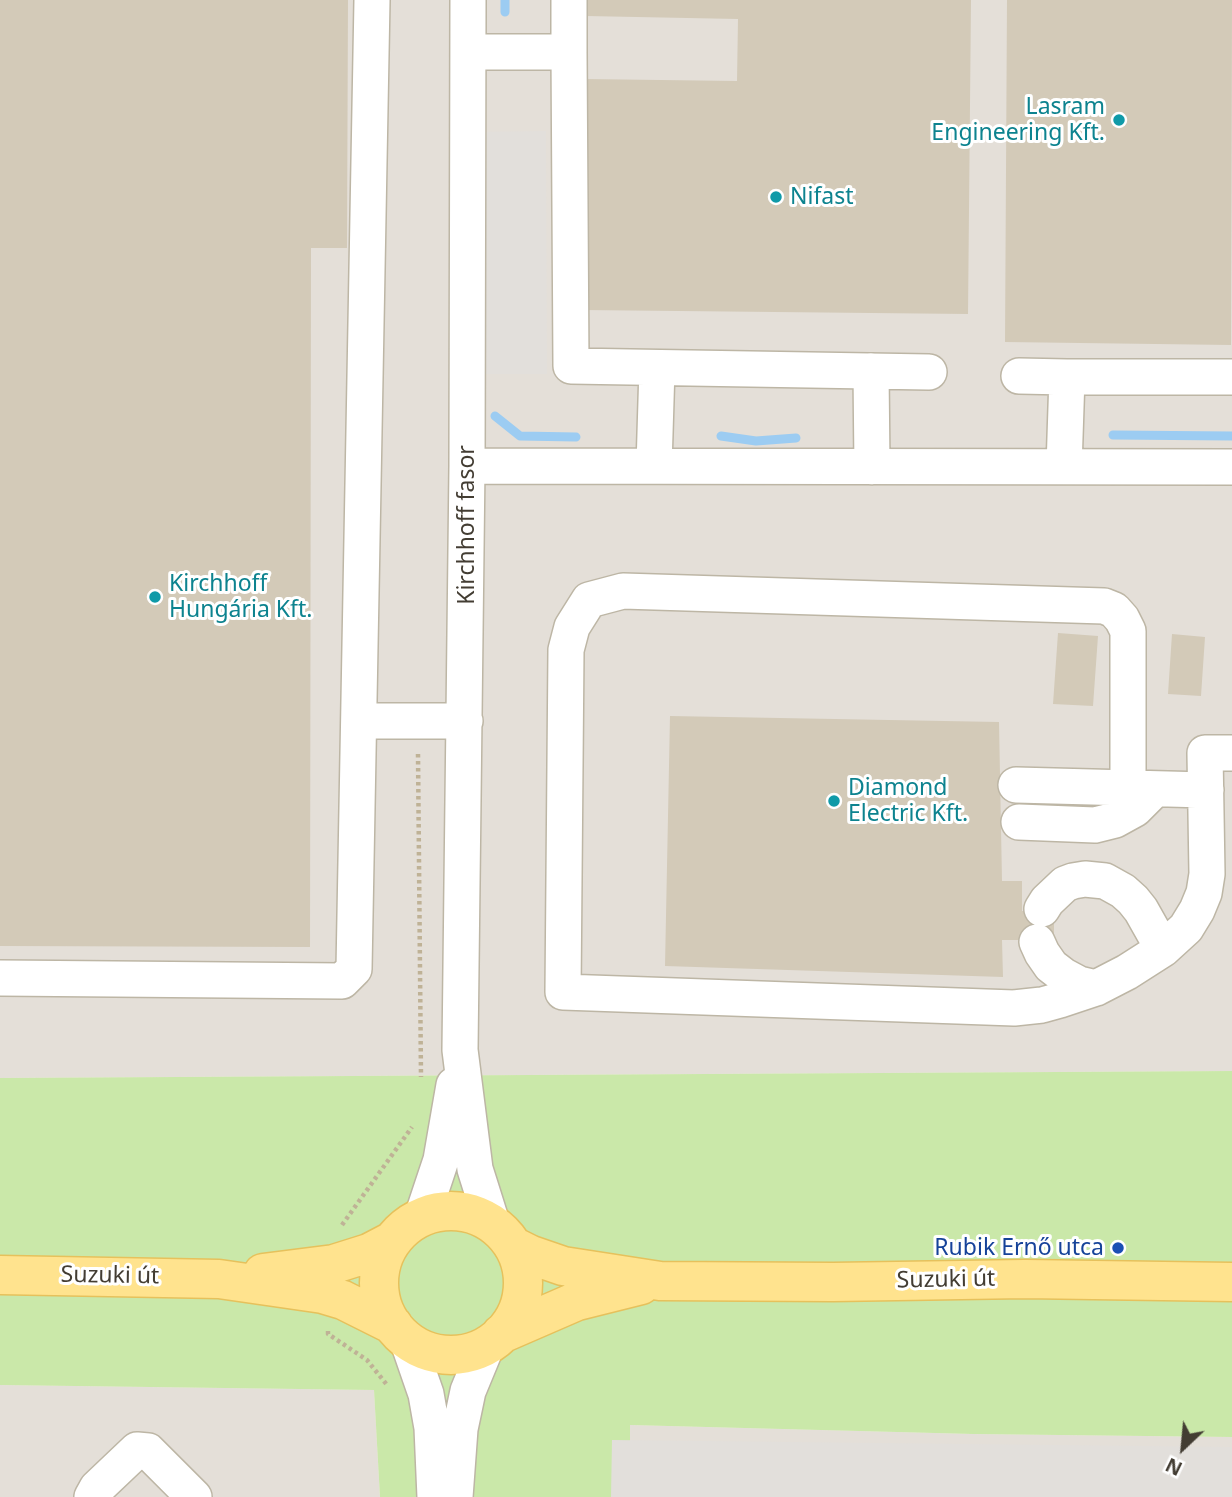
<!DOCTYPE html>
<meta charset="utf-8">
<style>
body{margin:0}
#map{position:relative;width:1232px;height:1497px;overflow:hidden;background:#f2eee2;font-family:"Noto Sans",sans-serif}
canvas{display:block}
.north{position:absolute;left:1148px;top:1413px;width:70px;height:70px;-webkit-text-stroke:5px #fff;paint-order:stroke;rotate:206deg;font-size:19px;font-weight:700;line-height:28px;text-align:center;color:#433d33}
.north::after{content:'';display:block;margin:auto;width:24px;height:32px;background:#433d33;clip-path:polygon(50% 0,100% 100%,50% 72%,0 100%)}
</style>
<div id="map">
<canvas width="1232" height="1497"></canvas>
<div class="north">N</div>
</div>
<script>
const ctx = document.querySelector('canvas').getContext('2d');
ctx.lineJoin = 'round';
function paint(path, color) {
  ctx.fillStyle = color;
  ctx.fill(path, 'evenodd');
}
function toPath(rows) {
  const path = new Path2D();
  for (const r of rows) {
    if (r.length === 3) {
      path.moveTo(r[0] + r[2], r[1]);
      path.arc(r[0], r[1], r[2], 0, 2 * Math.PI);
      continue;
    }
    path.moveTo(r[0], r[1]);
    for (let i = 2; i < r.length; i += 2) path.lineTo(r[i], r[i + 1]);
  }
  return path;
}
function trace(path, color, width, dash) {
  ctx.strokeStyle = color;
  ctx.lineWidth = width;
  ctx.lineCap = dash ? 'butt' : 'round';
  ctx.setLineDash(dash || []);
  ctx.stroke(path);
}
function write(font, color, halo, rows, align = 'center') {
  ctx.font = font + ' "Noto Sans",sans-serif';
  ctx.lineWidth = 6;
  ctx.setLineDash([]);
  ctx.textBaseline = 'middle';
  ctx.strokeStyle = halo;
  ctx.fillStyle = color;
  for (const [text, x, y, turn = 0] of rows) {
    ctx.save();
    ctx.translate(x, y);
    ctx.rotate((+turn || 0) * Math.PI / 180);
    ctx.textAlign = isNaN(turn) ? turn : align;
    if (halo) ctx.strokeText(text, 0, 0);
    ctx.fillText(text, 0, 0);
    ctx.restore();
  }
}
const industrial = toPath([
 [0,0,1232,0,1232,1071,0,1078],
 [0,1385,374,1390,380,1497,0,1497],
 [630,1425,973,1434,1232,1437,1232,1497,630,1497]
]);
const green = toPath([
 [1232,1071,1232,1437,973,1434,630,1425,630,1497,380,1497,374,1390,0,1385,0,1078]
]);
const parking = toPath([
 [546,131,547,374,468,374,468,132],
 [612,1440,1232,1447,1232,1497,611,1497]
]);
const stream = toPath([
 [505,0,505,12],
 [495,416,520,436,576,437],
 [1113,435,1232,436],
 [721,436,756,441,796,438]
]);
const building = toPath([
 [0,0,348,0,347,248,311,248,310,947,0,946],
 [586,0,971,0,968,314,582,310,584,79,737,81,738,19,586,16],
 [1007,0,1232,0,1231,345,1005,342],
 [1058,633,1098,636,1093,706,1053,704],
 [1172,634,1205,637,1201,696,1168,694],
 [670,716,999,722,1002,881,1022,881,1022,911,1054,911,1054,940,1002,940,1003,977,665,966]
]);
const path = toPath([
 [418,754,421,1077],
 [342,1225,412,1127],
 [328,1331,328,1334,367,1360,387,1385]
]);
const minor = toPath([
 [468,0,467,466,460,1050,475,1169,492,1223],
 [469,52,569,52,569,0],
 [569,52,571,366,929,372],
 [871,371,872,467],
 [1019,376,1067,377],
 [467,466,1232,467],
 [654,466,657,368],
 [1064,467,1067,377,1232,377],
 [359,721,465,721],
 [1016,785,1206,790],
 [1128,788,1128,631,1122,619,1114,610,1104,606,623,591,589,600,572,627,566,650,563,992,1014,1008,1042,1005,1060,1000,1096,988,1127,972,1163,949,1186,928,1197,910,1204,893,1207,874,1205,753,1232,753],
 [1019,822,1095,825,1115,820,1135,809,1155,789],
 [1042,909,1047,901,1065,884,1073,881,1085,879,1105,881,1123,891,1133,900,1141,910,1163,949],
 [1037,942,1042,953,1051,966,1064,976,1079,984,1096,988],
 [0,978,342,981,354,969,372,0],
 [422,1217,441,1160,454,1085],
 [407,1339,426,1394,432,1428,435,1497],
 [92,1497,97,1488,137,1450,148,1451,194,1497],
 [455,1497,460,1429,468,1391,487,1345]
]);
const major = toPath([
 [451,1283,72],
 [513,1246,531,1255,563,1266,660,1281,833,1282,1025,1279,1232,1282],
 [263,1273,334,1264,369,1253,392,1241],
 [0,1275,219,1279,323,1294,343,1300,393,1325],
 [501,1334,577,1301,641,1285]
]);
const markers = [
 [1119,120,7,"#0f9aa8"],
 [776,197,7,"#0f9aa8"],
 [155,597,7,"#0f9aa8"],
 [834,801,7,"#0f9aa8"],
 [1118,1248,7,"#1a4fb4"]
];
const cultureNames = [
 ["Lasram",1105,107,"right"],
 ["Engineering Kft.",1105,133,"right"],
 ["Nifast",790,197],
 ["Kirchhoff",169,584],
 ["Hungária Kft.",169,610],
 ["Diamond",848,788],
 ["Electric Kft.",848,814]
];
const streetNames = [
 ["Kirchhoff fasor",467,525,-90],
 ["Suzuki út",110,1276,1],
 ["Suzuki út",946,1280,-1]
];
const transitNames = [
 ["Rubik Ernő utca",1104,1248]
];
paint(industrial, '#e4dfd8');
paint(green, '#cae8a9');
paint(parking, '#e2dfdb');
trace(stream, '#9cccf2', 9);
paint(building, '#d3cab8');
trace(minor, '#bdb6a5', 38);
trace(major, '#e6c15c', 41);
trace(path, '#bfb296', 4.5, [3.5, 3.5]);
trace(minor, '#fff', 35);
trace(major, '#ffe38e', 38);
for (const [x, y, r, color] of markers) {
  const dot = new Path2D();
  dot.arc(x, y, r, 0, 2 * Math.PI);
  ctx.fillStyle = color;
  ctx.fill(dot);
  trace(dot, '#fff', 2.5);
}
write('23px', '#0d838f', '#fff', cultureNames, 'left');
write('23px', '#433d33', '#fff', streetNames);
write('23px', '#164399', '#fff', transitNames, 'right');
</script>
